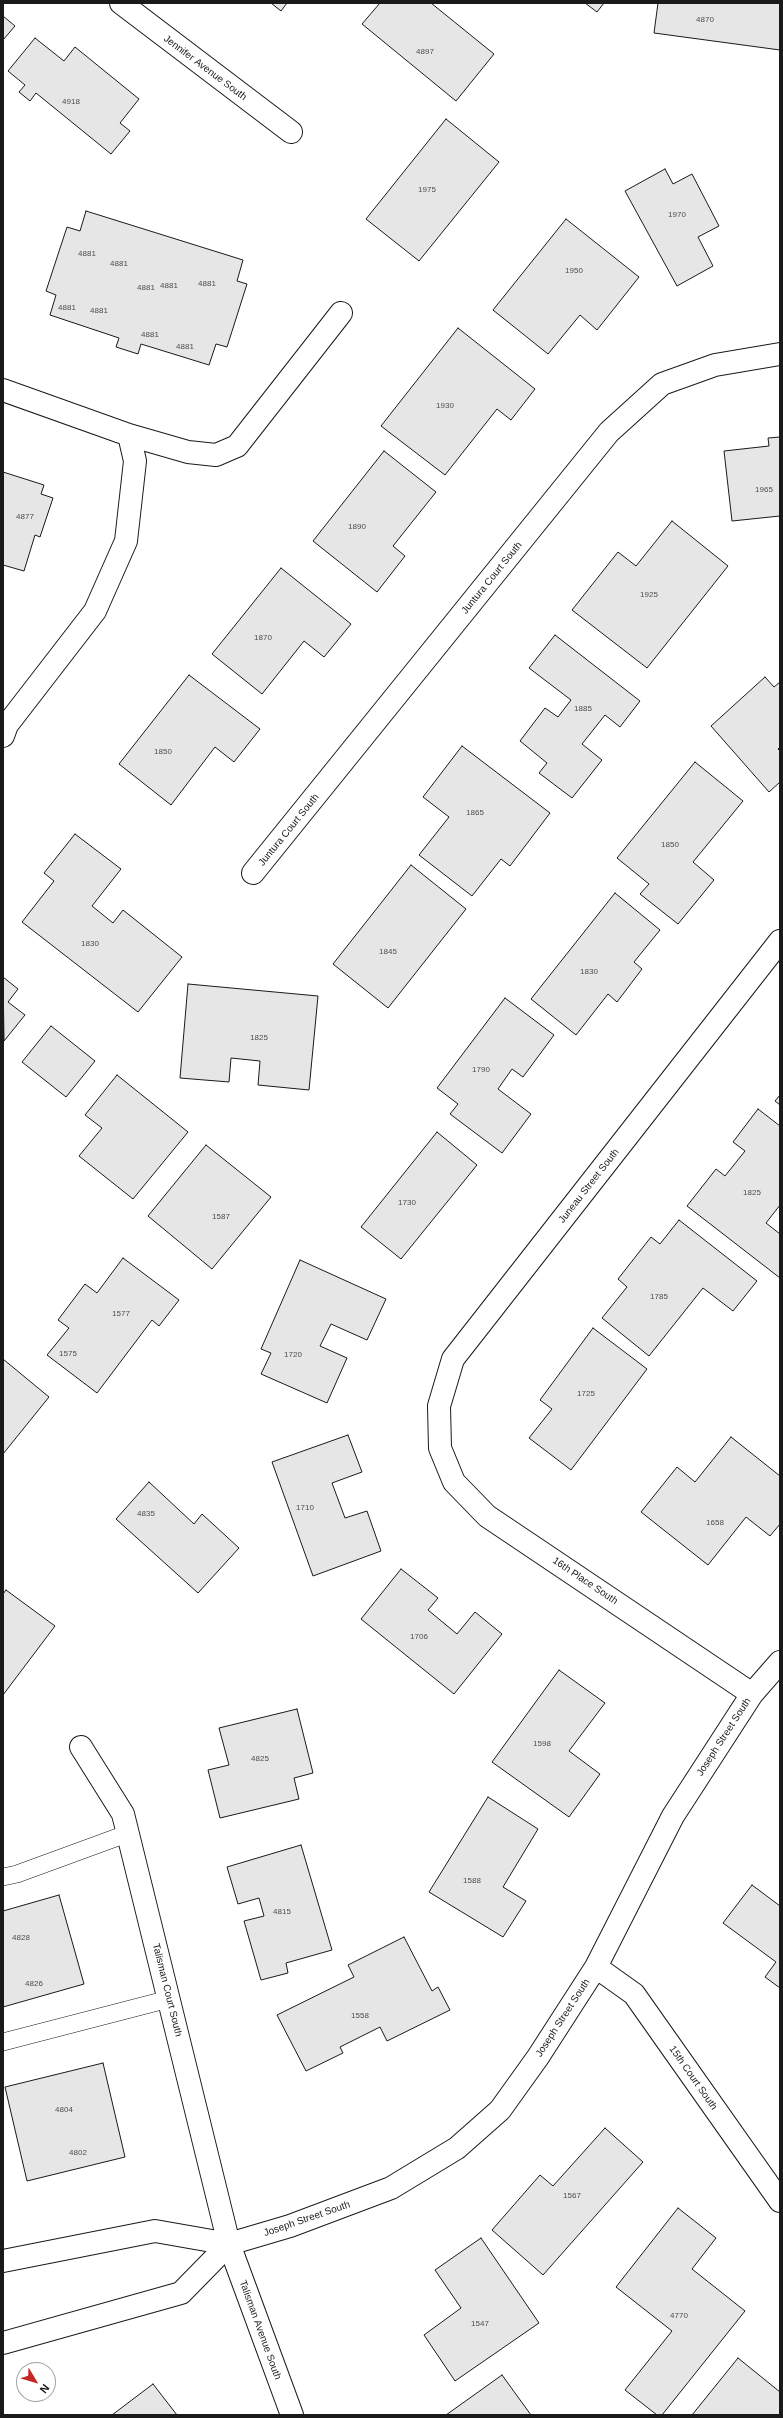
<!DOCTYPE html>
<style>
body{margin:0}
#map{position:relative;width:783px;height:2418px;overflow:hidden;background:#fff;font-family:Helvetica,sans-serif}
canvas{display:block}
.frame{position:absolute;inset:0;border:4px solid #1a1a1a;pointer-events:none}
.north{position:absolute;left:16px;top:2362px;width:40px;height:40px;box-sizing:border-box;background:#fff;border:1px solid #a3a3a3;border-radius:50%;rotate:128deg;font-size:11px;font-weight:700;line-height:16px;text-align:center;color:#1a1a1a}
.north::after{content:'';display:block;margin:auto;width:14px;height:18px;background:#c62828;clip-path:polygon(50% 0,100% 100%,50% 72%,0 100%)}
</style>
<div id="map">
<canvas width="783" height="2418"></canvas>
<div class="frame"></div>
<div class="north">N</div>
</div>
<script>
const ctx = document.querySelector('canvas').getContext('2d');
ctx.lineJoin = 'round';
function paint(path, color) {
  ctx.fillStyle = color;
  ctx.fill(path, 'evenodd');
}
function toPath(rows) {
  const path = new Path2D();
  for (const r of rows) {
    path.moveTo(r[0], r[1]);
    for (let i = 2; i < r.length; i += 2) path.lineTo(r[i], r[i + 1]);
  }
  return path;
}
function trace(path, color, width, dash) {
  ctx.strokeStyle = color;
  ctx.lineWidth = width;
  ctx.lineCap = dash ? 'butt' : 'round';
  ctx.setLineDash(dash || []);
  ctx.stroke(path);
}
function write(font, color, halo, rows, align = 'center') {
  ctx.font = font + ' Helvetica,sans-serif';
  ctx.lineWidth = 3;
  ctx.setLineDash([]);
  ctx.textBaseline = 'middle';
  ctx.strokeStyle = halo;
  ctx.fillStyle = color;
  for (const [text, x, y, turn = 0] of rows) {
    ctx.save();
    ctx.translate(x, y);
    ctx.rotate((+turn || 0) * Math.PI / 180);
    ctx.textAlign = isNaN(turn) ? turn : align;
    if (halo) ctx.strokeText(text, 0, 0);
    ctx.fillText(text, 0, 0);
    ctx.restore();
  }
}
const building = toPath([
 [271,3,287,3,281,11,271,3],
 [380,3,431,3,494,54,456,101,362,24,380,3],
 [585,3,604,3,597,12,585,3],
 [658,3,780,3,780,50,654,33,658,3],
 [3,16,15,26,3,40,3,16],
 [35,38,64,61,75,47,139,99,120,123,130,131,111,154,36,93,30,101,19,92,25,85,8,71,35,38],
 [446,119,499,162,419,261,366,219,446,119],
 [665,169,673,184,692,174,719,226,698,237,713,266,677,286,625,191,665,169],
 [86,211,243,260,237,281,247,284,227,347,216,344,209,365,141,344,138,354,116,347,119,338,50,315,56,295,46,291,67,227,80,231,86,211],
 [566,219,639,277,597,330,580,315,548,354,493,310,566,219],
 [458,328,535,389,511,420,497,409,445,475,381,426,458,328],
 [780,437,780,516,732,521,724,451,769,446,768,438,780,437],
 [384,451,436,492,393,546,405,556,377,592,313,541,384,451],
 [3,472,44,485,41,494,53,498,40,537,35,535,24,571,3,565,3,472],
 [672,521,728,566,647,668,572,610,618,552,636,566,672,521],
 [281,568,351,624,324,657,304,641,262,694,212,654,281,568],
 [555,635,640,701,620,727,605,715,582,744,602,760,572,798,539,773,547,763,520,741,545,708,558,717,571,700,529,668,555,635],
 [189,675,260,729,234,762,215,747,171,805,119,764,189,675],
 [765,677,774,687,780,682,780,747,778,749,780,751,780,782,769,792,711,726,765,677],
 [462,746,550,813,510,866,501,859,472,896,419,855,449,817,423,797,462,746],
 [695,762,743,801,693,862,714,880,678,924,640,894,649,884,617,858,695,762],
 [75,834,121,869,92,906,113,923,123,910,182,957,138,1012,22,922,54,881,44,873,75,834],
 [411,865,466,909,388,1008,333,964,411,865],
 [615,893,660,930,634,962,642,969,617,1002,608,994,576,1035,531,999,615,893],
 [3,977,18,989,8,1002,25,1015,4,1041,3,977],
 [188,984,318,996,309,1090,258,1085,260,1061,231,1058,229,1082,180,1078,188,984],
 [505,998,554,1035,523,1077,512,1069,498,1089,531,1114,502,1153,450,1114,458,1104,437,1088,505,998],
 [51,1026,95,1061,66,1097,22,1062,51,1026],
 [117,1075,188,1132,133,1199,79,1156,102,1128,85,1115,117,1075],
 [780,1095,780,1105,775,1101,780,1095],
 [758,1109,780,1126,780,1205,766,1223,780,1234,780,1278,687,1206,716,1169,725,1176,745,1151,733,1142,758,1109],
 [437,1132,477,1165,401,1259,361,1227,437,1132],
 [206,1145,271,1197,212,1269,148,1216,206,1145],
 [679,1220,757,1281,733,1311,703,1288,649,1356,602,1318,627,1287,618,1279,651,1237,660,1244,679,1220],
 [123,1258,179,1300,159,1326,152,1320,97,1393,47,1355,69,1328,58,1320,85,1284,97,1293,123,1258],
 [300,1260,386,1299,367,1340,331,1324,320,1346,347,1358,327,1403,261,1374,271,1353,261,1349,300,1260],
 [593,1328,647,1369,571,1470,529,1438,552,1409,540,1400,593,1328],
 [3,1359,49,1397,3,1454,3,1359],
 [348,1435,362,1472,332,1483,345,1518,367,1511,381,1551,313,1576,272,1462,348,1435],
 [731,1437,780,1476,780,1524,770,1536,746,1517,708,1565,641,1512,677,1467,695,1482,731,1437],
 [149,1482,194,1524,202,1514,239,1548,198,1593,116,1519,149,1482],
 [401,1569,438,1598,428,1610,457,1634,475,1612,502,1634,454,1694,361,1619,401,1569],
 [6,1590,55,1626,3,1695,3,1594,6,1590],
 [559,1670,605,1703,569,1751,600,1774,569,1817,492,1762,559,1670],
 [297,1709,313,1773,294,1778,299,1799,220,1818,208,1770,229,1765,219,1728,297,1709],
 [488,1797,538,1829,503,1887,526,1901,503,1937,429,1892,488,1797],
 [301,1845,332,1950,286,1963,288,1973,261,1980,244,1921,264,1916,259,1898,238,1904,227,1867,301,1845],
 [752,1885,780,1906,780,1988,765,1977,776,1962,723,1923,752,1885],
 [59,1895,84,1984,3,2007,3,1911,59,1895],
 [404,1937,432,1991,438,1987,450,2010,387,2041,380,2027,340,2047,343,2053,306,2071,277,2015,354,1977,348,1965,404,1937],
 [103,2063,125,2157,27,2181,5,2087,103,2063],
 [605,2128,643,2162,543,2275,492,2230,540,2175,553,2186,605,2128],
 [678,2208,716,2238,692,2269,745,2311,662,2415,657,2415,625,2390,672,2331,616,2287,678,2208],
 [481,2238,539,2323,455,2381,424,2335,461,2308,435,2270,481,2238],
 [738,2358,780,2392,780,2415,692,2415,738,2358],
 [502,2375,531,2415,446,2415,502,2375],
 [153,2384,177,2415,112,2415,153,2384]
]);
const service = toPath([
 [3,1877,17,1874,129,1833],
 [3,2042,169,1999]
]);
const minor = toPath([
 [121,3,291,132],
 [3,390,129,435,135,461,126,541,95,611,7,725,3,736],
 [129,435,188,452,216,455,237,446,341,313],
 [253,873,609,432,662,384,715,365,780,354],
 [752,1694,487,1516,454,1482,440,1448,439,1406,453,1359,780,941],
 [81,1747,123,1814,229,2244,292,2415],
 [596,1967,634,1994,780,2201],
 [3,2261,155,2231,229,2244,290,2226,391,2188,457,2148,500,2110,538,2057,596,1967,673,1816,752,1694,780,1662],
 [3,2343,181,2293,229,2244]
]);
const numberNames = [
 ["4870",705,20],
 ["4897",425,52],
 ["4918",71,102],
 ["1975",427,190],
 ["1970",677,215],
 ["4881",87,254],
 ["4881",119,264],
 ["1950",574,271],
 ["4881",207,284],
 ["4881",169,286],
 ["4881",146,288],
 ["4881",67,308],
 ["4881",99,311],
 ["4881",150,335],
 ["4881",185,347],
 ["1930",445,406],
 ["1965",764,490],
 ["4877",25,517],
 ["1890",357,527],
 ["1925",649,595],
 ["1870",263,638],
 ["1885",583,709],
 ["1850",163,752],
 ["1865",475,813],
 ["1850",670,845],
 ["1830",90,944],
 ["1845",388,952],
 ["1830",589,972],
 ["1825",259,1038],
 ["1790",481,1070],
 ["1825",752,1193],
 ["1730",407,1203],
 ["1587",221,1217],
 ["1785",659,1297],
 ["1577",121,1314],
 ["1575",68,1354],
 ["1720",293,1355],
 ["1725",586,1394],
 ["1710",305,1508],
 ["4835",146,1514],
 ["1658",715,1523],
 ["1706",419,1637],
 ["1598",542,1744],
 ["4825",260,1759],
 ["1588",472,1881],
 ["4815",282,1912],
 ["4828",21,1938],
 ["4826",34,1984],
 ["1558",360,2016],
 ["4804",64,2110],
 ["4802",78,2153],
 ["1567",572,2196],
 ["4770",679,2316],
 ["1547",480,2324]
];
const streetNames = [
 ["Jennifer Avenue South",205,68,37],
 ["Juntura Court South",492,578,-51],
 ["Juntura Court South",289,830,-51],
 ["Juneau Street South",589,1186,-52],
 ["16th Place South",585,1581,34],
 ["Joseph Street South",724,1737,-57],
 ["Talisman Court South",167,1990,76],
 ["Joseph Street South",563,2018,-57],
 ["15th Court South",693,2078,55],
 ["Joseph Street South",307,2219,-19],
 ["Talisman Avenue South",260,2330,70]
];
paint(building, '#e6e6e6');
trace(building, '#1a1a1a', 1);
trace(service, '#1a1a1a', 18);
trace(minor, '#1a1a1a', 24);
trace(service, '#fff', 17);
trace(minor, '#fff', 22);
write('8px', '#4d4d4d', null, numberNames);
write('10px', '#1a1a1a', '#fff', streetNames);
</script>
